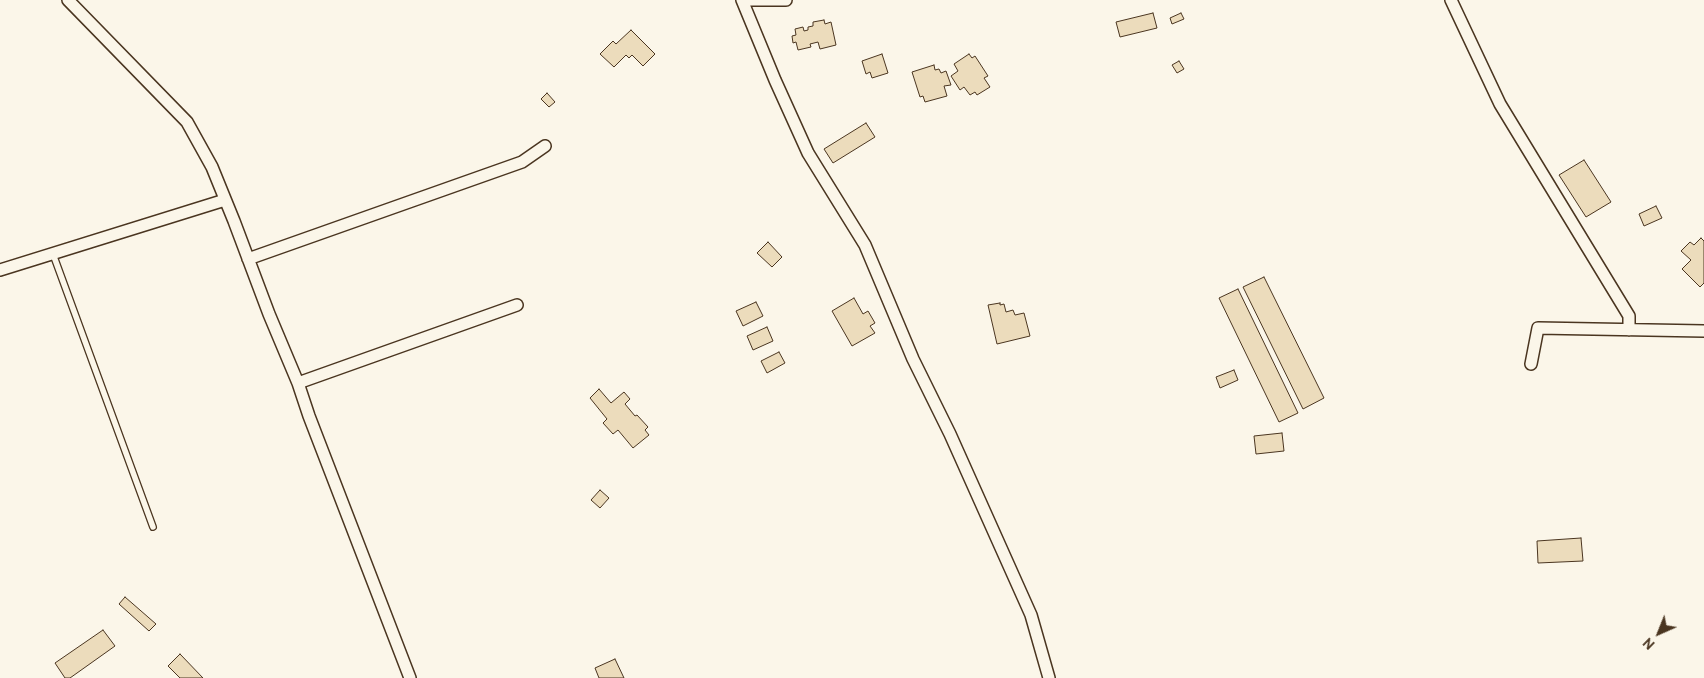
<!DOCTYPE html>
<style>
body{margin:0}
#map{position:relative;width:1704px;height:678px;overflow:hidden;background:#fbf6e9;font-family:Cabin,sans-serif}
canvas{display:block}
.north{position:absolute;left:1634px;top:608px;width:50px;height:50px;-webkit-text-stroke:4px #fbf6e9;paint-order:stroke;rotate:224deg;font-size:14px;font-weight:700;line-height:20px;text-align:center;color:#4a3520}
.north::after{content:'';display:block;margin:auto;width:18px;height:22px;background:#4a3520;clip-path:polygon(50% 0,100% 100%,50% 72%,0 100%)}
</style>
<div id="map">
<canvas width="1704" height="678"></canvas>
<div class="north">N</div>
</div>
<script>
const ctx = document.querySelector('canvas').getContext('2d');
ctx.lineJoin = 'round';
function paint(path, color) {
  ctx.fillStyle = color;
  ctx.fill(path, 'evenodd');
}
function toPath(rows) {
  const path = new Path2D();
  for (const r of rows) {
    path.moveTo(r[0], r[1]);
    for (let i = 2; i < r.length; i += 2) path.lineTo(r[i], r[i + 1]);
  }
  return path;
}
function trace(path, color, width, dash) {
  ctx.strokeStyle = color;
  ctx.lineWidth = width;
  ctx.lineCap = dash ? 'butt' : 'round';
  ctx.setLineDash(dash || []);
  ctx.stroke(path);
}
const building = toPath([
 [1153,13,1157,28,1120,37,1116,22,1153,13],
 [1181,13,1184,19,1172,24,1170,18,1181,13],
 [824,20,825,24,831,22,836,45,820,49,818,42,810,44,811,47,798,50,796,42,793,43,792,36,796,35,795,29,803,27,804,31,808,30,808,27,813,26,813,22,824,20],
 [631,30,655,54,643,66,632,55,629,58,626,55,614,67,600,54,613,41,616,44,631,30],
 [882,54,888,73,872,78,870,72,866,74,862,61,882,54],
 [969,54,972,58,975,56,988,76,984,78,990,87,977,95,975,92,970,95,964,87,960,90,951,76,958,71,954,64,969,54],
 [1179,61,1184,69,1177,73,1172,65,1179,61],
 [934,65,935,70,939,69,941,73,946,71,951,85,944,86,947,96,925,102,923,96,920,97,912,72,934,65],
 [547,93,555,102,549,107,541,99,547,93],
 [866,123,875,137,833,163,824,149,866,123],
 [1584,160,1611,202,1586,217,1559,175,1584,160],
 [1656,206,1662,218,1644,226,1639,214,1656,206],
 [1701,238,1704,241,1704,283,1700,287,1682,269,1691,260,1681,251,1690,242,1694,245,1701,238],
 [768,242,782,257,772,267,757,253,768,242],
 [1264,277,1324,398,1303,409,1243,287,1264,277],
 [1238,289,1298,413,1279,422,1219,298,1238,289],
 [854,298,863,314,868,311,875,323,870,326,875,333,852,346,832,311,854,298],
 [756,302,763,316,743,326,736,311,756,302],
 [1000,303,1000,305,1004,304,1006,312,1013,310,1015,315,1024,313,1030,336,997,344,988,305,1000,303],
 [767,327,773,341,753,350,747,336,767,327],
 [779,352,785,363,767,373,761,361,779,352],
 [1234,370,1238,380,1220,388,1216,377,1234,370],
 [599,389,611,403,624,392,630,399,625,404,635,416,637,415,648,427,645,430,649,435,633,448,618,430,613,434,603,423,607,419,590,398,599,389],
 [1282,433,1284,451,1256,454,1254,436,1282,433],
 [600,490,609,498,600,508,591,500,600,490],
 [1581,538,1583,561,1538,563,1537,541,1581,538],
 [125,597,156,624,149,631,119,604,125,597],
 [103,630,115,646,70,678,65,678,55,663,103,630],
 [180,654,203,678,180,678,168,666,180,654],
 [615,659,624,678,599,678,595,668,615,659]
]);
const lane = toPath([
 [53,254,153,527]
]);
const street = toPath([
 [68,0,187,122,212,167,234,221,269,314,298,383,309,416,410,678],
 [742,0,775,80,808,153,865,245,913,359,950,434,1031,615,1049,678],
 [742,0,786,0],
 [1451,0,1500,104,1629,316,1629,330],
 [248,259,522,162,545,146],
 [0,270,225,200],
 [1531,364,1538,328,1704,331],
 [298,383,517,305]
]);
paint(building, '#ecdcbc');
trace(building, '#4a3520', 1);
trace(lane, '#4a3520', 8);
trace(street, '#4a3520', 14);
trace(lane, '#fbf6e9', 5.5);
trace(street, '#fbf6e9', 11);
</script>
